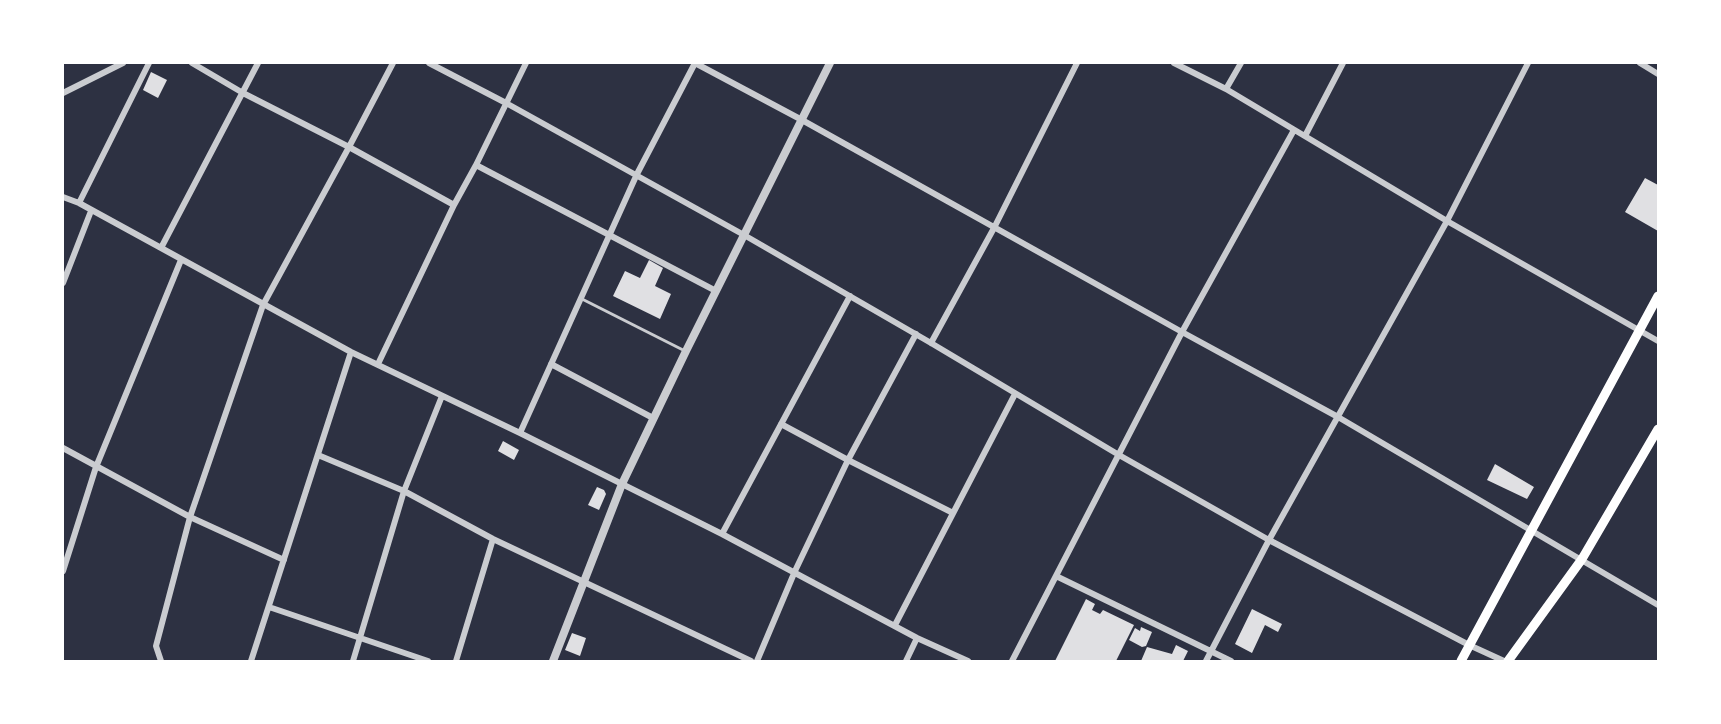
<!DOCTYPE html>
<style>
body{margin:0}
#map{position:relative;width:1721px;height:724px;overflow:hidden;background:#2d3142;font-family:"Golos Text",sans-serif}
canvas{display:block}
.frame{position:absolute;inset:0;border:64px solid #fff;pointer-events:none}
</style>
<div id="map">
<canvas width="1721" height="724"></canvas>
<div class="frame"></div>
</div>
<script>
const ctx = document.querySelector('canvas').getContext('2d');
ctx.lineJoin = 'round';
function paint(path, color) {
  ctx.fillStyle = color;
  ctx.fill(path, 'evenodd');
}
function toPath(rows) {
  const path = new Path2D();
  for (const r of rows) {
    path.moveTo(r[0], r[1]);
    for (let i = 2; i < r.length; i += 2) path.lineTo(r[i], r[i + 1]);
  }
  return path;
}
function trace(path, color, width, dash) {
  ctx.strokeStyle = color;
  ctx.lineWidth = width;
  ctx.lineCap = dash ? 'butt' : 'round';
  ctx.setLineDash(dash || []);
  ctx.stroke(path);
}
const building = toPath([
 [151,72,167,80,158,98,143,90],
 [1645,178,1658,185,1658,231,1625,212],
 [649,260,663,268,655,286,671,294,660,319,613,296,625,271,640,278],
 [503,441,519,450,514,460,498,451],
 [1495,464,1534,487,1527,499,1487,480],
 [597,487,604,490,606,494,599,510,588,505],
 [1086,599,1095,604,1092,610,1100,614,1103,610,1134,625,1116,661,1055,661],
 [1252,609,1282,624,1278,632,1265,625,1252,653,1235,644],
 [1141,627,1152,632,1146,646,1142,647,1129,640,1135,628,1140,631],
 [572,633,586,638,580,656,565,650],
 [1176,645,1188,651,1183,661,1141,661,1147,647,1172,654]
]);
const service = toPath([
 [582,299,685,351]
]);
const minor = toPath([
 [192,63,243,93,349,147,454,205],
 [429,63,506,103,744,235,931,343,1119,455,1269,540,1469,645,1504,661],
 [695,63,802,120,1182,332,1338,417,1658,605],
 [1174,63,1226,89,1447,221,1658,341],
 [1640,63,1658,74],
 [1226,89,1241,63],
 [63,93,123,63],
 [1305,136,1343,63],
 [476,165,716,291],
 [63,197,79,203,351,352,520,433,722,534,917,638,968,661],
 [79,203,149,63],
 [161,248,258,63],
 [63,283,91,211],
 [931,343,994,228,1077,63],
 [378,364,454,205,476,165,526,63],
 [551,364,653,418],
 [781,424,848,460,953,513],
 [520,433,637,174,695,63],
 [63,448,190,517,284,560],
 [318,455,404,491,493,539,751,661],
 [722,534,850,296],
 [63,571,96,467,181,260],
 [1056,576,1231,661],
 [269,607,428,661],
 [895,625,1015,394],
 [161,661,156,646,190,517,263,305,349,147,393,63],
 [251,661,351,352],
 [353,661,404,491,442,396],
 [456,661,493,539],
 [757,661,795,571,848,460,916,334],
 [906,661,917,638],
 [1012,661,1182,332,1294,130],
 [1206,661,1269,540,1447,221,1528,63]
]);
const tertiary = toPath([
 [553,661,622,484,686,351,830,63]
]);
const secondary = toPath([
 [1461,661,1658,296],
 [1508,661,1582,559,1658,429]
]);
paint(building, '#e0e0e3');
trace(service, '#caccd0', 3);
trace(minor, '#caccd0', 6);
trace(tertiary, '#caccd0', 8);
trace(secondary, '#fff', 9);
</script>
